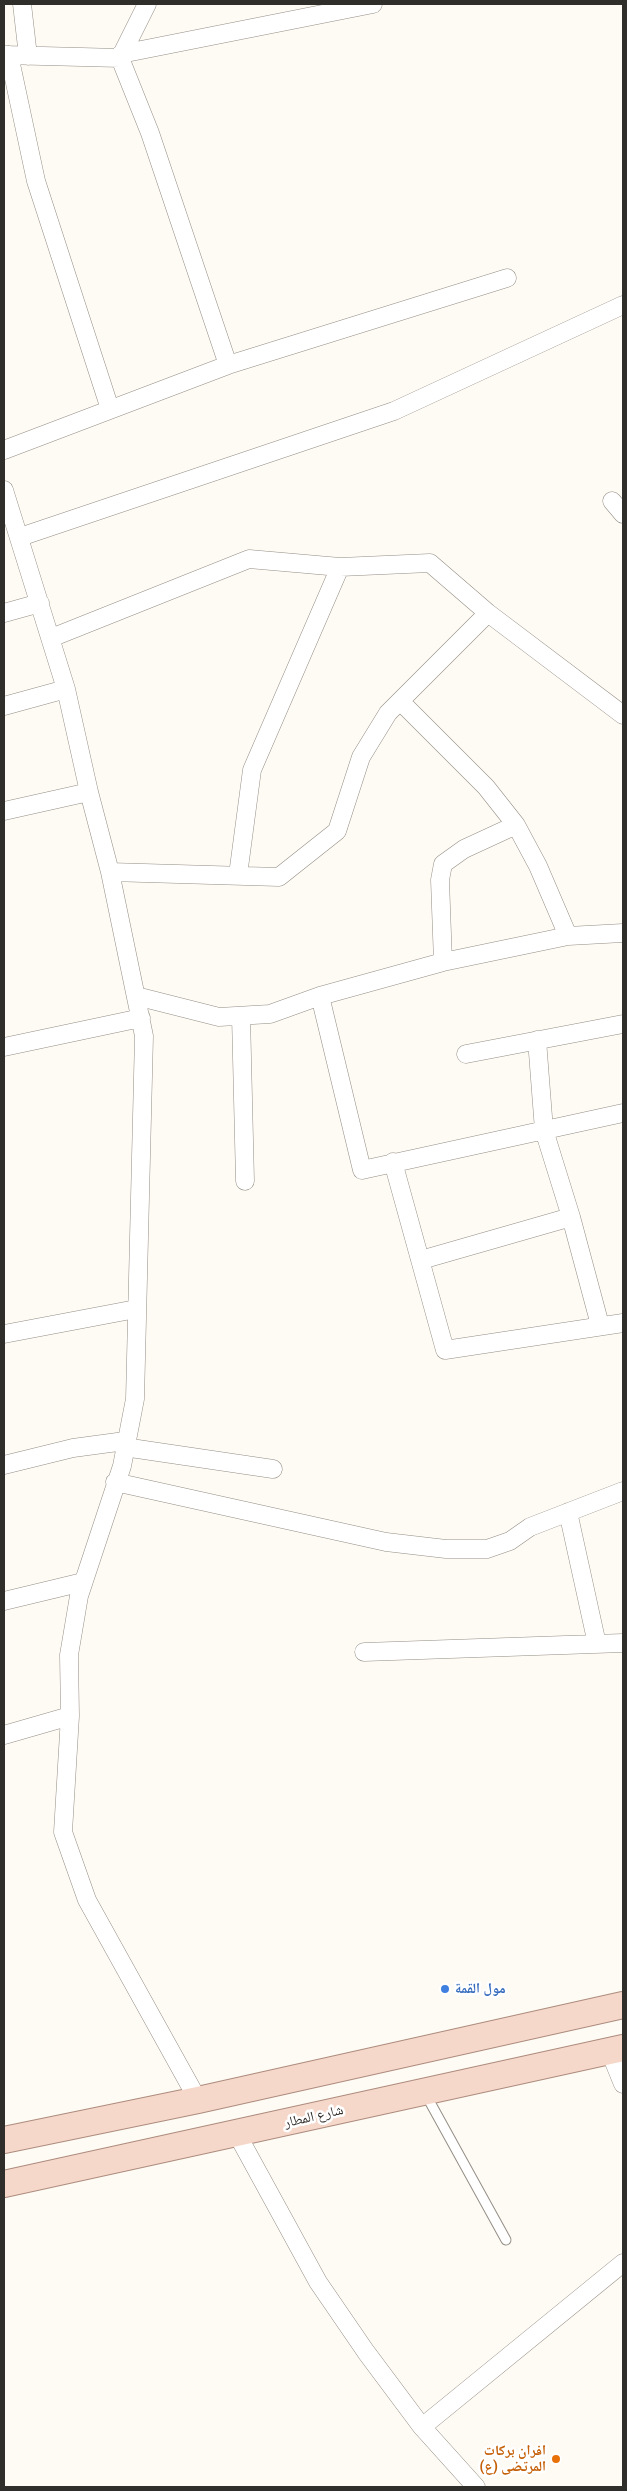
<!DOCTYPE html>
<meta charset="utf-8">
<style>
body{margin:0}
#map{position:relative;width:627px;height:2491px;overflow:hidden;background:#fefaf4;font-family:Roboto,sans-serif}
canvas{display:block}
.frame{position:absolute;inset:0;border:5px solid #302e2a;pointer-events:none}
</style>
<div id="map">
<canvas width="627" height="2491"></canvas>
<div class="frame"></div>
</div>
<script>
const ctx = document.querySelector('canvas').getContext('2d');
ctx.lineJoin = 'round';
function toPath(rows) {
  const path = new Path2D();
  for (const r of rows) {
    path.moveTo(r[0], r[1]);
    for (let i = 2; i < r.length; i += 2) path.lineTo(r[i], r[i + 1]);
  }
  return path;
}
function trace(path, color, width, dash) {
  ctx.strokeStyle = color;
  ctx.lineWidth = width;
  ctx.lineCap = dash ? 'butt' : 'round';
  ctx.setLineDash(dash || []);
  ctx.stroke(path);
}
function write(font, color, halo, rows, align = 'center') {
  ctx.font = font + ' Roboto,"Noto Naskh Arabic",sans-serif';
  ctx.lineWidth = 5;
  ctx.setLineDash([]);
  ctx.textBaseline = 'middle';
  ctx.strokeStyle = halo;
  ctx.fillStyle = color;
  for (const [text, x, y, turn = 0] of rows) {
    ctx.save();
    ctx.translate(x, y);
    ctx.rotate((+turn || 0) * Math.PI / 180);
    ctx.textAlign = isNaN(turn) ? turn : align;
    if (halo) ctx.strokeText(text, 0, 0);
    ctx.fillText(text, 0, 0);
    ctx.restore();
  }
}
const service = toPath([
 [426,2095,506,2240]
]);
const minor = toPath([
 [22,4,28,56],
 [121,54,373,4],
 [4,55,120,58,147,4],
 [9,55,36,181,110,409],
 [120,58,150,133,228,365],
 [4,450,228,365,507,278],
 [4,490,66,689,89,792,110,872,144,1036,135,1399,122,1466,79,1596,69,1655,70,1716,63,1832,87,1900,198,2100],
 [612,501,623,514],
 [20,537,394,411,623,305],
 [4,613,40,603],
 [51,638,249,559,340,567],
 [400,701,486,787,516,825,538,866,568,936],
 [4,706,66,689],
 [4,811,89,792],
 [110,872,279,877,337,831,361,757,388,713,488,613],
 [238,875,252,770,340,567,430,563,488,613,623,715],
 [443,962,440,880,443,864,464,849,516,825],
 [136,996,219,1017,270,1014,320,996,443,962,568,936,623,933],
 [320,996,362,1170,623,1113],
 [241,1016,245,1181],
 [537,1040,544,1130,571,1217,600,1325],
 [4,1047,141,1018],
 [466,1054,623,1024],
 [393,1162,445,1350,623,1323],
 [421,1260,571,1217],
 [4,1334,136,1309],
 [124,1447,273,1469],
 [4,1465,73,1448,125,1441],
 [115,1482,386,1542,446,1549,487,1549,510,1541,530,1527,623,1491],
 [568,1512,597,1644],
 [4,1601,83,1582],
 [364,1652,623,1643],
 [4,1735,70,1716],
 [610,2052,623,2084],
 [237,2134,318,2282,366,2352,422,2427,476,2487],
 [422,2427,623,2263]
]);
const primary = toPath([
 [4,2140,198,2100,623,2005],
 [4,2184,623,2048]
]);
const markers = [
 [445,1989,5,"#3f7fe0"],
 [556,2459,5,"#e8710a"]
];
const shopNames = [
 ["مول القمة",455,1989]
];
const streetNames = [
 ["شارع المطار",314,2117,-13]
];
const foodNames = [
 ["افران بركات",546,2451],
 ["المرتضى (ع)",546,2467]
];
trace(service, '#948e85', 11);
trace(minor, '#948e85', 19);
trace(primary, '#ad8c7d', 28);
trace(service, '#fff', 9);
trace(minor, '#fff', 18);
trace(primary, '#f6d8cb', 26);
for (const [x, y, r, color] of markers) {
  const dot = new Path2D();
  dot.arc(x, y, r, 0, 2 * Math.PI);
  ctx.fillStyle = color;
  ctx.fill(dot);
  trace(dot, '#fff', 2);
}
write('bold 14px', '#366cbe', '#fff', shopNames, 'left');
write('14px', '#302e2a', '#fff', streetNames);
write('bold 14px', '#c56008', '#fff', foodNames, 'right');
</script>
